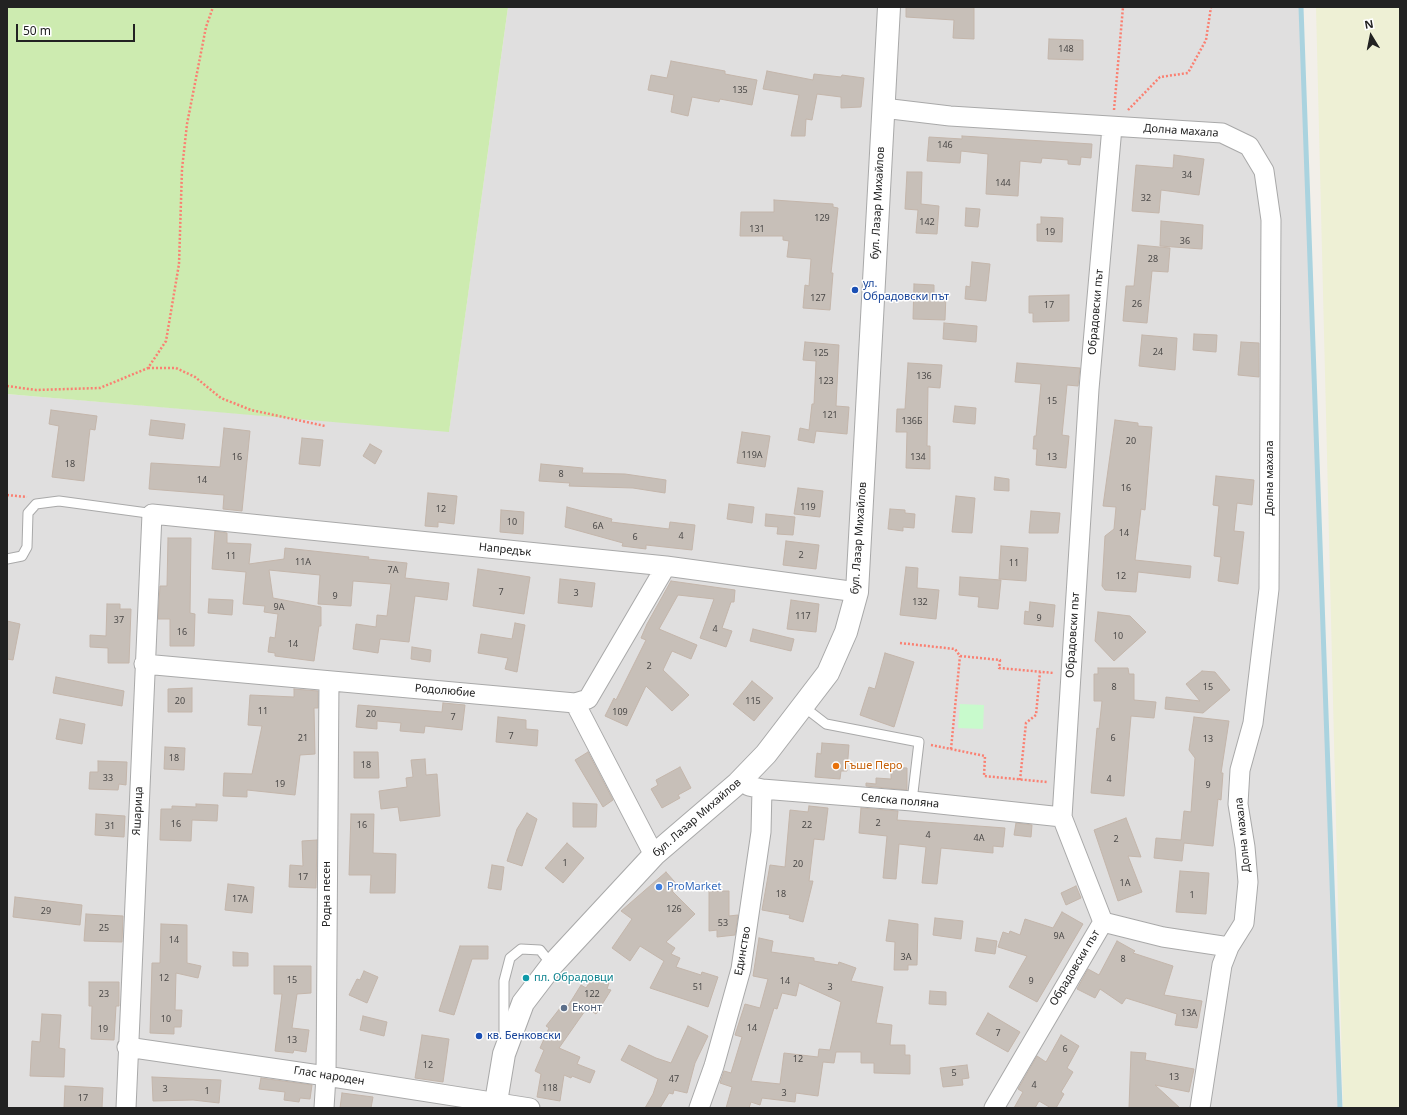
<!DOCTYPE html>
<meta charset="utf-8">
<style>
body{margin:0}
#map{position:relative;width:1407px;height:1115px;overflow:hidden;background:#f2efe9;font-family:"Noto Sans",sans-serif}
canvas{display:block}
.frame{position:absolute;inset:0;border:8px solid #222;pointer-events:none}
.north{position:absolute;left:1351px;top:16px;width:40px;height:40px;-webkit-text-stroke:3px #fff;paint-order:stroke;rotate:350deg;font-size:11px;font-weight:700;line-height:16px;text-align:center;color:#222}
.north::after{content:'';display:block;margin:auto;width:14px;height:18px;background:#222;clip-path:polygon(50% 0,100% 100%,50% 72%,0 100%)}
.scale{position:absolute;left:16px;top:24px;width:119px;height:18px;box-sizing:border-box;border:2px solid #222;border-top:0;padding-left:5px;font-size:12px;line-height:14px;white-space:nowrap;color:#222;-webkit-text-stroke:3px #fff;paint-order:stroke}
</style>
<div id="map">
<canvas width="1407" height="1115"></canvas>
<div class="frame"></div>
<div class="north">N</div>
<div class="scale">50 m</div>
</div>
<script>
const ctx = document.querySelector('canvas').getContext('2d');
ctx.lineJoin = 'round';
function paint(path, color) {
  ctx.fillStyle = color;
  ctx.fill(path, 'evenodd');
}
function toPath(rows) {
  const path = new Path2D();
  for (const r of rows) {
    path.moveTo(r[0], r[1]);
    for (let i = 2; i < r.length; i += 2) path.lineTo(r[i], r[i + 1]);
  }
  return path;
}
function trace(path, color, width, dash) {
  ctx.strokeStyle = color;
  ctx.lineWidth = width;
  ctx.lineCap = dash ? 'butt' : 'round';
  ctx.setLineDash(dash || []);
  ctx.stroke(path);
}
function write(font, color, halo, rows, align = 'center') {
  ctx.font = font + ' "Noto Sans",sans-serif';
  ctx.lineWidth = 3;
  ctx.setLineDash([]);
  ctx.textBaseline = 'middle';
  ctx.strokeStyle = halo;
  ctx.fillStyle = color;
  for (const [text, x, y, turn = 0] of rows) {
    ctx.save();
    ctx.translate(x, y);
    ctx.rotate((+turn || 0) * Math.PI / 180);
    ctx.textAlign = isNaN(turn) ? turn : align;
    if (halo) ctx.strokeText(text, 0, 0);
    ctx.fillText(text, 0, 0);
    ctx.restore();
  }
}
const residential = toPath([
 [508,7,1301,7,1340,1108,7,1108,7,394,449,431]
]);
const farmland = toPath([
 [1316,7,1400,7,1400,1108,1343,1108]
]);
const grass = toPath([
 [7,7,508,7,449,432,7,394]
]);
const park = toPath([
 [960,704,984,705,983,729,958,728]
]);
const stream = toPath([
 [1301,7,1340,1108]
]);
const building = toPath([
 [906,7,974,7,974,39,953,38,954,20,906,17,906,7],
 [1049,39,1083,40,1083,60,1048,59,1049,39],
 [671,61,725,71,725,74,757,80,752,105,720,99,719,102,692,97,688,116,671,112,674,95,648,90,651,75,667,78,671,61],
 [767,71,813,80,814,74,841,77,842,75,864,78,861,107,841,108,841,97,817,94,812,120,806,119,805,136,791,136,799,95,763,89,767,71],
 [962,136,1092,144,1091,158,1081,157,1080,165,1068,164,1068,160,1042,158,1041,163,1020,161,1018,196,986,194,988,154,961,151,960,163,927,161,929,137,962,139,962,136],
 [1174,155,1204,159,1199,195,1161,190,1159,213,1132,211,1136,165,1173,168,1174,155],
 [907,172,922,172,921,204,939,206,937,234,916,233,918,210,905,209,907,172],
 [774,200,833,204,833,207,838,208,831,273,833,273,830,310,803,308,805,285,809,286,811,259,787,257,789,241,783,240,783,236,740,236,741,212,774,212,774,200],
 [966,208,980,209,978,227,965,226,966,208],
 [1041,217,1063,218,1062,242,1037,241,1037,224,1041,224,1041,217],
 [1161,221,1203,225,1202,249,1160,246,1161,221],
 [1138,245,1170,248,1168,272,1152,271,1147,323,1123,321,1126,286,1134,286,1138,245],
 [972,262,990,264,986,301,965,299,966,286,970,287,972,262],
 [914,284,934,285,934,293,946,294,945,320,913,319,914,284],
 [1069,295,1069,321,1033,322,1033,313,1029,313,1029,296,1069,295],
 [944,323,977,326,976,342,943,339,944,323],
 [1194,334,1217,335,1216,352,1193,350,1194,334],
 [1142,335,1177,338,1175,370,1139,366,1142,335],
 [805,342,839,345,836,406,849,407,847,434,816,431,814,443,798,440,800,428,809,430,812,404,814,404,816,361,803,360,805,342],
 [1241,342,1259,343,1259,377,1238,375,1241,342],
 [908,363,942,365,940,388,928,387,927,446,930,446,930,469,906,468,907,432,896,432,897,409,905,409,908,363],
 [1017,363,1080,368,1078,386,1067,385,1062,435,1069,436,1066,468,1036,465,1037,449,1033,449,1034,436,1036,436,1041,384,1015,382,1017,363],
 [955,406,976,408,975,424,953,422,955,406],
 [51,410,97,416,95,430,90,429,84,481,52,477,59,426,49,424,51,410],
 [151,420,185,424,183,439,149,435,151,420],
 [1115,420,1138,423,1138,426,1152,427,1145,510,1141,509,1135,560,1191,566,1190,578,1138,572,1136,592,1105,590,1102,586,1105,536,1114,529,1116,507,1103,506,1115,420],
 [224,428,250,431,242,511,223,509,224,495,149,489,151,463,220,467,224,428],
 [742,432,770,436,765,467,737,463,742,432],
 [302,438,323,440,320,466,299,464,302,438],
 [370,444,382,451,375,464,363,456,370,444],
 [541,464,583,468,582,473,625,474,666,480,665,493,633,488,569,486,570,483,539,481,541,464],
 [1216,476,1254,480,1252,505,1237,503,1234,531,1244,532,1238,584,1218,581,1221,557,1214,556,1219,506,1213,505,1216,476],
 [995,477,1009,479,1009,491,994,490,995,477],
 [798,488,823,491,820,517,794,514,798,488],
 [428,493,457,496,454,524,438,522,438,527,425,526,428,493],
 [956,496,975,498,972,533,952,532,956,496],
 [729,504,754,507,752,523,727,519,729,504],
 [567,507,612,519,611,522,669,529,670,522,695,525,692,550,646,545,646,549,622,546,623,543,565,527,567,507],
 [890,509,905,510,905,513,915,514,914,528,903,527,903,531,888,529,890,509],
 [501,510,524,512,523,534,500,532,501,510],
 [1031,511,1060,513,1058,533,1029,533,1031,511],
 [766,514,795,517,793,535,777,534,778,527,765,526,766,514],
 [215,531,227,533,227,543,251,544,249,564,284,559,285,548,369,557,368,559,407,563,405,578,449,583,447,600,415,596,409,642,380,639,378,653,353,649,356,624,376,627,377,615,387,616,391,584,353,581,351,606,318,604,320,575,269,570,273,598,321,607,321,626,319,626,314,661,275,656,275,653,268,652,270,637,275,638,278,614,264,612,265,606,243,604,246,572,212,569,215,531],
 [168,538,191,538,190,613,195,614,194,646,170,646,170,619,158,619,160,586,167,586,168,538],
 [786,541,819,545,816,569,783,565,786,541],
 [1001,546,1028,548,1026,581,999,579,1001,546],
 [906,567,918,568,917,588,939,590,936,619,900,615,906,567],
 [478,569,530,577,524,614,473,606,478,569],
 [960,577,1001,580,998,609,978,607,979,597,959,595,960,577],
 [560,579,595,583,592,607,558,603,560,579],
 [671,581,735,590,734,602,731,602,722,628,732,631,726,647,700,638,714,599,678,595,659,629,697,645,691,659,672,651,663,670,689,695,672,711,646,686,627,726,605,716,614,698,616,700,646,640,641,638,647,624,671,581],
 [209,599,233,600,232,615,208,613,209,599],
 [791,600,819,604,816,632,787,629,791,600],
 [1030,602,1055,605,1053,627,1024,624,1025,611,1029,612,1030,602],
 [107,604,120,604,120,609,131,609,129,663,108,663,108,648,90,647,90,635,106,636,107,604],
 [1098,612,1130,616,1146,632,1114,661,1095,641,1098,612],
 [7,621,20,624,13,660,7,659,7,621],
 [515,623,525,625,517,672,505,669,508,658,478,653,481,634,512,639,515,623],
 [753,629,794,639,791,651,750,641,753,629],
 [412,647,431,650,430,662,411,659,412,647],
 [885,653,914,662,894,727,860,715,869,687,875,689,885,653],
 [1098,668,1128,668,1129,674,1134,674,1134,700,1156,702,1154,718,1131,716,1124,796,1091,793,1097,728,1099,729,1102,701,1094,701,1094,674,1098,674,1098,668],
 [1202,671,1215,672,1230,690,1203,713,1165,709,1166,697,1200,701,1186,684,1202,671],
 [56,677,124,691,122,706,53,693,56,677],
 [752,681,773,698,754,721,733,704,752,681],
 [192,688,192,712,168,712,168,689,192,688],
 [294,689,318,691,318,708,314,708,315,754,300,755,295,795,247,790,247,797,223,796,224,773,252,774,262,726,248,725,250,695,294,697,294,689],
 [443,703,465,705,462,730,425,726,424,733,400,731,401,723,377,721,377,729,356,727,358,705,442,712,443,703],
 [498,717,526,720,526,729,538,730,537,746,496,742,498,717],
 [1194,717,1229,721,1221,773,1223,773,1221,800,1218,799,1213,846,1184,843,1182,861,1154,858,1156,838,1181,840,1184,811,1191,812,1195,758,1189,750,1194,717],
 [60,719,85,724,82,744,56,739,60,719],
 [822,743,849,745,847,771,841,771,840,779,815,777,817,753,821,754,822,743],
 [165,747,185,748,184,770,164,769,165,747],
 [354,752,378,752,379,778,354,778,354,752],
 [588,752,613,800,603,807,575,760,588,752],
 [425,759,426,775,437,774,440,816,400,821,398,807,381,809,379,791,407,787,406,778,413,777,411,760,425,759],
 [98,761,127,762,126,785,119,784,118,790,89,789,90,772,98,772,98,761],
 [680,767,691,788,678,795,680,798,662,808,651,789,658,785,656,780,680,767],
 [891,767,907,768,907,790,866,786,866,783,876,784,876,778,891,779,891,767],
 [573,803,597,804,596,827,573,827,573,803],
 [196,804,218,805,217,821,192,820,191,841,160,840,161,809,172,809,172,806,196,807,196,804],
 [809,806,828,808,824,840,814,839,809,881,813,881,803,922,789,918,790,915,762,910,770,865,785,867,790,810,808,812,809,806],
 [861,808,898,811,897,820,1005,828,1003,847,993,846,993,853,941,848,937,884,922,883,926,847,899,844,896,879,883,878,887,836,859,833,861,808],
 [527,813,537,819,522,866,507,861,517,829,527,813],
 [96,814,125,816,124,837,95,835,96,814],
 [351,814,374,814,373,853,396,854,395,893,370,893,371,875,349,875,351,814],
 [1126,818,1141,857,1128,856,1142,892,1118,901,1094,830,1126,818],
 [1016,823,1032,825,1031,837,1014,835,1016,823],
 [317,840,316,888,289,887,290,865,303,866,302,841,317,840],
 [567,843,584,858,563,883,545,868,567,843],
 [492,865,504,867,501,890,488,888,492,865],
 [1180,871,1209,873,1206,914,1176,912,1180,871],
 [666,872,681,889,672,891,695,914,666,942,675,948,671,954,680,958,676,967,701,975,702,972,718,977,708,1007,650,988,664,961,640,946,630,961,612,948,632,919,621,911,666,872],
 [228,884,254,887,252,913,225,910,228,884],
 [1076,886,1081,898,1066,905,1061,893,1076,886],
 [709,891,729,891,729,916,738,915,735,935,717,937,717,930,709,931,709,891],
 [15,897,82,905,80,925,13,917,15,897],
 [1062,912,1083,924,1037,1002,1009,987,1027,956,998,947,1003,932,1009,934,1010,931,1020,935,1025,919,1053,928,1062,912],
 [86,914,123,916,122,942,84,941,86,914],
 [935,918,963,921,961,939,933,935,935,918],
 [889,920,918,924,917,965,908,965,908,970,894,970,895,942,886,941,889,920],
 [161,924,187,925,187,963,201,966,198,978,176,973,175,1010,182,1010,181,1027,174,1027,174,1034,150,1033,152,963,160,963,161,924],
 [759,938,773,941,771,952,814,958,814,961,838,965,839,962,856,968,851,981,883,987,876,1023,892,1025,890,1045,905,1045,905,1055,910,1055,910,1074,874,1073,874,1063,861,1063,861,1052,836,1052,834,1063,823,1062,818,1096,796,1093,795,1102,762,1098,760,1105,751,1102,749,1108,726,1108,732,1087,720,1083,724,1071,731,1073,742,1037,735,1035,745,1004,760,1008,768,979,753,976,759,938],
 [799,983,841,1002,830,1050,819,1049,818,1057,784,1053,780,1084,751,1081,774,1008,777,1009,782,993,796,996,799,983],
 [977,938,997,941,995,954,975,951,977,938],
 [1117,941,1135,951,1133,953,1173,966,1164,995,1202,1001,1197,1028,1175,1025,1177,1014,1126,998,1122,1004,1100,989,1095,998,1077,989,1088,969,1099,975,1117,941],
 [460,946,488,946,488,959,472,959,454,1015,439,1011,460,946],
 [233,952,248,953,248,966,233,966,233,952],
 [274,966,311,966,311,993,297,994,292,1028,309,1030,306,1052,294,1050,293,1053,275,1051,282,994,274,994,274,966],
 [364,971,378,977,367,1003,349,995,357,979,360,980,364,971],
 [595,974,609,983,607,989,611,990,596,1014,587,1008,559,1048,580,1057,577,1064,595,1071,590,1083,572,1076,571,1078,564,1075,560,1101,537,1097,541,1074,535,1071,544,1050,540,1048,549,1028,546,1026,564,1003,568,1006,581,985,586,988,595,974],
 [89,982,119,982,119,1006,116,1006,114,1040,91,1039,92,1006,89,1006,89,982],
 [930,991,946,992,946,1005,929,1004,930,991],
 [988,1013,1020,1032,1008,1052,976,1034,988,1013],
 [42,1014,61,1015,59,1048,65,1049,64,1077,30,1076,32,1041,40,1042,42,1014],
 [363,1016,387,1022,384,1036,360,1030,363,1016],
 [688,1026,708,1036,695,1063,687,1093,674,1090,673,1094,669,1093,660,1108,645,1108,653,1094,658,1079,621,1060,629,1045,656,1058,671,1063,688,1026],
 [422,1035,449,1039,443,1082,415,1078,422,1035],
 [1061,1035,1079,1046,1067,1068,1073,1072,1061,1092,1064,1094,1056,1108,1051,1108,1039,1101,1035,1108,1014,1108,1023,1092,1018,1089,1037,1056,1046,1062,1061,1035],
 [1131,1052,1146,1053,1145,1060,1194,1069,1189,1092,1155,1085,1180,1108,1129,1108,1131,1052],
 [967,1065,969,1078,962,1079,963,1085,943,1087,940,1068,967,1065],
 [152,1077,221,1080,219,1103,193,1100,153,1101,152,1077],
 [261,1078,312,1085,310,1099,300,1098,299,1102,284,1100,285,1092,259,1089,261,1078],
 [65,1086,103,1088,102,1108,64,1108,65,1086],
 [342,1093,373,1097,371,1108,340,1108,342,1093]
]);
const path = toPath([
 [1114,110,1123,7],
 [1128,110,1160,77,1188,73,1206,40,1211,7],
 [148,368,176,368,195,377,221,398,251,410,325,426],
 [7,386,36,390,100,388,148,368,166,341,179,264,182,169,187,124,206,27,213,7],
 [7,495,27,497],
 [900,643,955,649,960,656,1000,660,999,668,1054,673],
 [931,745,985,756,984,776,1047,782],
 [951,749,960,656],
 [1020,780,1026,723,1036,715,1040,672]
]);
const service = toPath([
 [7,559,22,556,27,547,28,513,36,504,59,501,155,514],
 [804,707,826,724,919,742,912,801],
 [504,1034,504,981,510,958,521,949,540,950,552,965]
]);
const minor = toPath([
 [883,108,950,116,1222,133,1249,146,1264,171,1271,220,1269,589,1253,723,1240,770,1238,804,1245,847,1248,882,1244,923,1229,947],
 [144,664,575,703,654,855],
 [575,703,588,699,666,566],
 [749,786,762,789,912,801,1062,817],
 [1103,922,1062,817,1089,389,1112,127],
 [1103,922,1163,937,1229,947,1222,965,1200,1108],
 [127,1047,326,1076,530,1108],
 [126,1108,152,514,666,566,857,592],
 [324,1108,326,1076,329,681],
 [699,1108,714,1066,741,969,761,832,762,789],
 [994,1108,1103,922]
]);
const tertiary = toPath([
 [495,1108,504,1054,523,1003,552,965,654,855,738,783,766,754,828,673,846,632,857,592,889,7]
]);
const markers = [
 [855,290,4,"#1a4fb4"],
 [836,766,4,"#e8710a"],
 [659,887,4,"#3f7fe0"],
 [526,978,4,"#0f9aa8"],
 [564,1008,4,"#5c6f8a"],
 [479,1036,4,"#1a4fb4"]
];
const numberNames = [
 ["148",1066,49],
 ["135",740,90],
 ["146",945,145],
 ["34",1187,175],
 ["144",1003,183],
 ["32",1146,198],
 ["129",822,218],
 ["142",927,222],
 ["131",757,229],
 ["19",1050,232],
 ["36",1185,241],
 ["28",1153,259],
 ["127",818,298],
 ["26",1137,304],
 ["17",1049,305],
 ["24",1158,352],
 ["125",821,353],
 ["136",924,376],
 ["123",826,381],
 ["15",1052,401],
 ["121",830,415],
 ["136Б",912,421],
 ["20",1131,441],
 ["119А",752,455],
 ["16",237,457],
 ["134",918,457],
 ["13",1052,457],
 ["18",70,464],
 ["8",561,474],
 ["14",202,480],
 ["16",1126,488],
 ["119",808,507],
 ["12",441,509],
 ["10",512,522],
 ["6А",598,526],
 ["14",1124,533],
 ["4",681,536],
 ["6",635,537],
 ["2",801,555],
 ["11",231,556],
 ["11А",303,562],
 ["11",1014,563],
 ["7А",393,570],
 ["12",1121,576],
 ["7",501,592],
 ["3",576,593],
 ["9",335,596],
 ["132",920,602],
 ["9А",279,607],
 ["117",803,616],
 ["9",1039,618],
 ["37",119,620],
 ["4",715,629],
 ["16",182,632],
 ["10",1118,636],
 ["14",293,644],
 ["2",649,666],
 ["8",1114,687],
 ["15",1208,687],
 ["20",180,701],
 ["115",753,701],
 ["11",263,711],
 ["109",620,712],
 ["20",371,714],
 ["7",453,717],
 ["7",511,736],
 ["21",303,738],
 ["6",1113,738],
 ["13",1208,739],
 ["18",174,758],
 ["18",366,765],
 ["33",108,778],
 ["4",1109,779],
 ["19",280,784],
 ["9",1208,785],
 ["2",878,823],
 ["16",176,824],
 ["16",362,825],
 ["22",807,825],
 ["31",110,826],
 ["4",928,835],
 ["4А",979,838],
 ["2",1116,839],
 ["1",565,863],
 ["20",798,864],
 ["17",303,877],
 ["1А",1125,883],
 ["18",781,894],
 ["1",1192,895],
 ["17А",240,899],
 ["126",674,909],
 ["29",46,911],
 ["53",723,923],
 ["25",104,928],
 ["9А",1059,936],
 ["14",174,940],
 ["3А",906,957],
 ["8",1123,959],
 ["12",164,978],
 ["15",292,980],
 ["14",785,981],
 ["9",1031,981],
 ["51",698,987],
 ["3",830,987],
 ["23",104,994],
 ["122",592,994],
 ["13А",1189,1013],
 ["10",166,1019],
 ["14",752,1028],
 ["19",103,1029],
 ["7",998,1033],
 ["13",292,1040],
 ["6",1065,1049],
 ["12",798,1059],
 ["12",428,1065],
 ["5",954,1073],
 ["13",1174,1077],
 ["47",674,1079],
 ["4",1034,1085],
 ["118",550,1088],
 ["3",165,1089],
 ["1",207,1091],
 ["3",784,1093],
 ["17",83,1098]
];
const streetNames = [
 ["Долна махала",1181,131,4],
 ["бул. Лазар Михайлов",878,203,-87],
 ["Обрадовски път",1096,312,-85],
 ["Долна махала",1270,478,-90],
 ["бул. Лазар Михайлов",859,538,-86],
 ["Напредък",505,550,6],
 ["Обрадовски път",1073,635,-86],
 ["Родолюбие",445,691,5],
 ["Селска поляна",900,801,5],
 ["Яшарица",138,811,-87],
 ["бул. Лазар Михайлов",697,818,-41],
 ["Долна махала",1243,835,-96],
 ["Родна песен",327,894,-90],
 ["Единство",743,951,-80],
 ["Обрадовски път",1075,968,-59],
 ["Глас народен",329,1076,9]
];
const transitNames = [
 ["ул.",863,284],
 ["Обрадовски път",863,297],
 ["кв. Бенковски",487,1036]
];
const foodNames = [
 ["Гъше Перо",844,766]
];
const shopNames = [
 ["ProMarket",667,887]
];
const cultureNames = [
 ["пл. Обрадовци",534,978]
];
const serviceNames = [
 ["Еконт",572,1008]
];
paint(residential, '#e0dfdf');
paint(farmland, '#eef0d5');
paint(grass, '#cdebb0');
paint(park, '#c8facc');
trace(stream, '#aad3df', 5);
paint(building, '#c7bfb8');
trace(building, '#c4b6ab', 1);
trace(service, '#a9a9a9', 11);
trace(minor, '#a9a9a9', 21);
trace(tertiary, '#a9a9a9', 24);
trace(path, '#fa8072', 2.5, [2, 2]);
trace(service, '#fff', 9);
trace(minor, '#fff', 19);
trace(tertiary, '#fff', 22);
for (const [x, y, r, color] of markers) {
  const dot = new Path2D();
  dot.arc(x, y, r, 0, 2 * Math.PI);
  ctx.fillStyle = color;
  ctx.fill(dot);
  trace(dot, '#fff', 1.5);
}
write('9px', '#4b4948', null, numberNames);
write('11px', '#222', '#fff', streetNames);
write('11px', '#164399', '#fff', transitNames, 'left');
write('11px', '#c56008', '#fff', foodNames, 'left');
write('11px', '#366cbe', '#fff', shopNames, 'left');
write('11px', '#0d838f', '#fff', cultureNames, 'left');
write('11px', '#4e5e75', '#fff', serviceNames, 'left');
</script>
